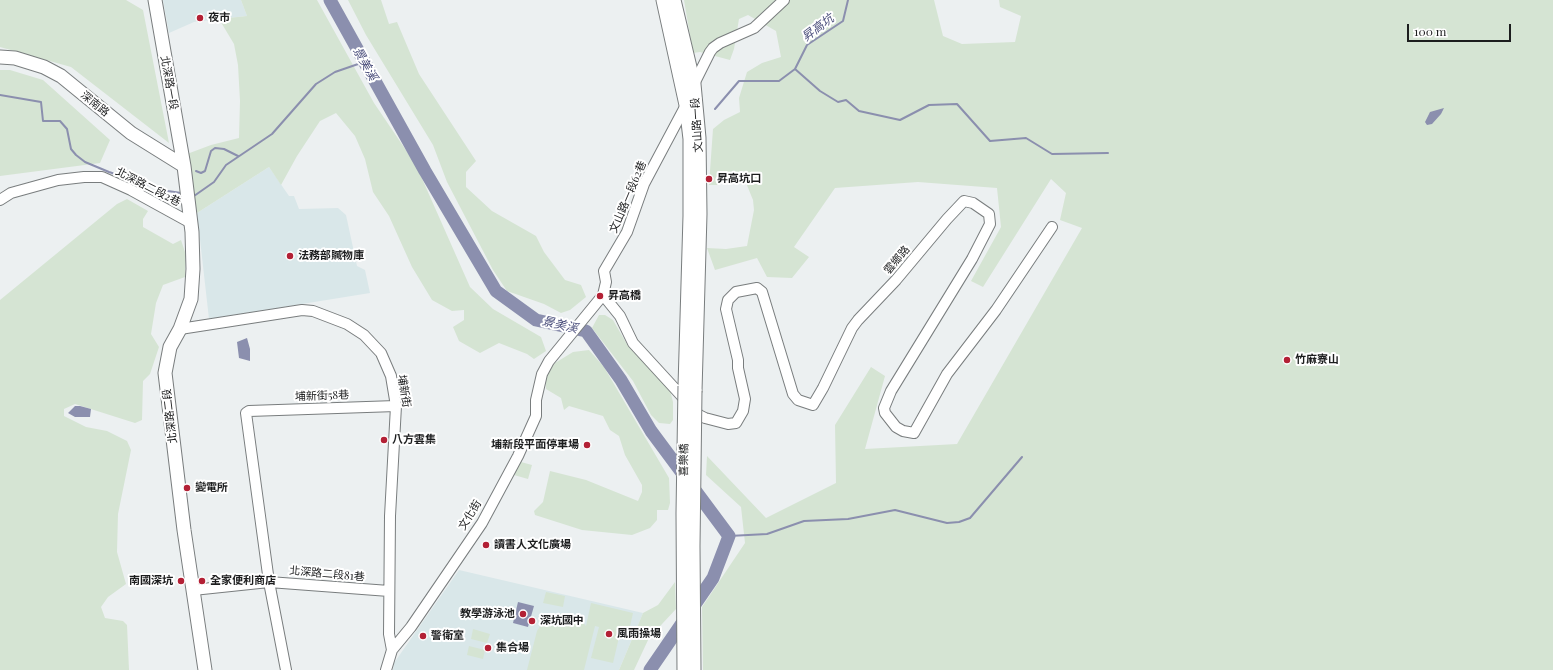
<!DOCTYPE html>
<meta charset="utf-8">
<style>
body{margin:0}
#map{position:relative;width:1553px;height:670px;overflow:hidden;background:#ecf0f1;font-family:"Playfair Display",serif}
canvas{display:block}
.scale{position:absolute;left:1407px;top:24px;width:104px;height:18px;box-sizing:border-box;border:2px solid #1c1d1e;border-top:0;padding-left:5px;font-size:12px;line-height:14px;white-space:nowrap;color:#1c1d1e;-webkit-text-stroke:3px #fff;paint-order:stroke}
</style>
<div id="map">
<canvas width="1553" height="670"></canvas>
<div class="scale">100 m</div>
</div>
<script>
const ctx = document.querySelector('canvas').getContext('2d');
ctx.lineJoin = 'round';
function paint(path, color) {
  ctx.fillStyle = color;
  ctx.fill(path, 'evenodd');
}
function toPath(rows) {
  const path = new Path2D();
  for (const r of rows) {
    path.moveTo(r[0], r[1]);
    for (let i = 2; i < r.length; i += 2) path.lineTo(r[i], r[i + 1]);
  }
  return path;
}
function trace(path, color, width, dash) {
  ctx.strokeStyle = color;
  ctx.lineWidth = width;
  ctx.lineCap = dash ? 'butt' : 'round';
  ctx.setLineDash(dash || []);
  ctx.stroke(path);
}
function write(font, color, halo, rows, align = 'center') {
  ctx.font = font + ' "Playfair Display","Noto Sans TC",serif';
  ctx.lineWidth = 4;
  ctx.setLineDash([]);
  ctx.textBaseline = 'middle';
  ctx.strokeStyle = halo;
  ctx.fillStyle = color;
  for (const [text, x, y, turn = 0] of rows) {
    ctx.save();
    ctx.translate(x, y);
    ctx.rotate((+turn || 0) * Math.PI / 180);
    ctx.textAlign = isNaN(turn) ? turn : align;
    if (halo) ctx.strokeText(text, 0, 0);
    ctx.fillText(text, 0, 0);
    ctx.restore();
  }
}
const built = toPath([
 [163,0,241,0,247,16,194,22,169,33],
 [269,167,289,196,294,196,299,209,338,208,346,215,357,266,365,270,370,293,209,319,197,213],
 [459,570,643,613,619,670,393,670,394,663]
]);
const green = toPath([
 [0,0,126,0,143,10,169,143,71,67,0,47],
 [241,0,317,0,374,103,416,165,470,287,493,309,541,337,546,351,534,359,527,354,499,343,480,353,459,341,453,327,464,320,464,310,452,311,432,300,412,267,389,216,373,192,365,159,355,136,336,113,320,121,297,156,281,185,269,167,197,213,187,154,211,145,239,138,240,101,238,65,234,44,219,19,247,16],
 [348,0,381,0,389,24,397,22,419,74,476,161,466,172,466,187,492,211,536,236,544,252,565,280,581,285,586,297,570,310,561,313,544,304,507,291,493,270,447,182,433,145,366,35],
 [684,0,934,0,943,36,962,44,1015,42,1021,16,1000,7,999,0,1553,0,1553,670,703,670,702,607,745,543,741,507,706,475,707,456,766,518,836,483,835,425,871,367,885,376,865,449,957,444,1082,228,1060,220,1066,193,1051,179,983,287,971,281,1001,227,997,188,918,182,835,188,794,247,809,257,792,278,767,277,757,258,715,270,707,248,726,249,747,246,754,210,753,200,744,178,726,178,718,185,709,185,713,129,724,120,740,112,739,98,747,72,762,63,781,57,776,31,748,15,739,19,734,49,730,60,700,52,693,53],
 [0,70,10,70,43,80,110,140,100,163,0,176],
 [127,199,148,211,143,219,143,227,173,244,181,240,186,255,185,277,163,285,156,303,151,334,159,347,150,374,143,381,142,420,135,423,75,404,64,409,64,416,86,427,107,431,127,441,131,450,118,514,117,552,126,584,108,597,101,607,105,618,123,621,127,625,129,670,0,670,0,300,117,204],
 [599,315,605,315,613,320,628,346,670,390,673,402,673,420,670,424,659,423,651,415,633,381,592,328],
 [589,350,604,367,669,478,670,503,668,510,657,510,657,520,650,528,632,535,582,530,535,515,534,511,543,502,550,471,586,480,638,501,642,492,642,485,625,455,619,436,610,430,603,416,569,406,564,410,561,398,546,389,545,377,555,363,573,352],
 [521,462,532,465,528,479,514,475],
 [675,582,676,609,649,638,634,670,619,670,643,613,658,605],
 [546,592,565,596,563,607,543,603],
 [591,603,633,613,628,635,620,633,613,663,591,658,599,627,595,626,584,670,527,670,537,631,544,620,550,616,566,613,580,619,586,626],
 [473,629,490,634,487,643,471,639],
 [469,646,485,650,483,659,467,655]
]);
const water = toPath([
 [1444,108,1441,114,1432,124,1427,125,1425,122,1430,112],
 [247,338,250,349,250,361,239,358,237,342],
 [75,406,80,406,91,409,90,417,75,417,68,413],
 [518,602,534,606,528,627,513,623]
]);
const stream = toPath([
 [795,69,820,91,838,102,846,100,859,111,900,120,929,105,957,104,990,141,1026,138,1052,154,1108,153],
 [0,95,41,102,43,121,60,121,67,129,71,149,76,155,85,162,109,172,168,191,181,193],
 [715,109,739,81,779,81,795,69,807,45,843,21,848,0],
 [196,171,201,173,205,171,211,151,215,148,224,149,238,156],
 [194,196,214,182,226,165,272,134,316,84,335,72,364,62],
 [729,536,767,534,804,521,848,519,895,510,947,523,959,522,970,518,1022,457]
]);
const river = toPath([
 [330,0,425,171,496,291,536,320,586,331,621,380,651,431,729,536,713,578,650,670]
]);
const minor = toPath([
 [693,86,710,52,713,48,720,43,754,28,784,0],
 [0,200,11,193,58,180,84,177,102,177,131,190,191,223],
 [603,295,620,316,633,343,699,415,705,418,728,424,736,423,743,411,745,399,738,368,738,360,726,309,728,300,736,292,757,288,762,292,793,394,798,400,813,405,823,388,852,328,858,320,896,280,947,219,964,201,973,203,989,214,990,224,972,259,891,391,884,408,885,413,896,427,903,431,914,433,947,374,996,310,1052,227],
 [180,329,302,310,313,311,347,324,364,335,381,353,391,376,396,406,390,516,389,634,392,650],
 [193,590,269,582,389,591],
 [286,670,269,582,246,413,249,411,396,406],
 [386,670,392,650,411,627,482,523,518,456,536,416,536,400,542,374,549,361,603,295,606,282,604,271,627,232,644,184,686,105]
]);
const major = toPath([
 [155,0,184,166,192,232,193,269,191,299,180,329,170,347,165,373,184,530,205,670],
 [663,0,686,105,690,139,690,216,685,386],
 [674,0,694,84,699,138,700,214,695,391],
 [0,57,15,58,44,67,61,76,131,133,184,166]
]);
const majorBridge = toPath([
 [684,670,683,513,685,386],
 [694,670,693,546,695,391]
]);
const markers = [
 [200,18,4,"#b32035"],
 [709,179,4,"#b32035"],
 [290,256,4,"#b32035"],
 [600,296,4,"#b32035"],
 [1287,360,4,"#b32035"],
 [384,440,4,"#b32035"],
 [587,445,4,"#b32035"],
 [187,488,4,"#b32035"],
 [486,545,4,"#b32035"],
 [181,581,4,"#b32035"],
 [202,581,4,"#b32035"],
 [523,614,4,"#b32035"],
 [532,621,4,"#b32035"],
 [609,634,4,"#b32035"],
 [423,636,4,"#b32035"],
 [488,648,4,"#b32035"]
];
const poiNames = [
 ["夜市",208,18],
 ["昇高坑口",717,179],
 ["法務部贓物庫",298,256],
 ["昇高橋",608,296],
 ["竹麻寮山",1295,360],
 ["八方雲集",392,440],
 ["埔新段平面停車場",579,445,"right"],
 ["變電所",195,488],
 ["讀書人文化廣場",494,545],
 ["南國深坑",173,581,"right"],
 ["全家便利商店",210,581],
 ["教學游泳池",515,614,"right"],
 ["深坑國中",540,621],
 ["風雨操場",617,634],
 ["警衛室",431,636],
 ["集合場",496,648]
];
const streetNames = [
 ["北深路一段",169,83,80],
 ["深南路",95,104,39],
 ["文山路一段",697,125,-94],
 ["北深路二段2巷",148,187,27],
 ["文山路一段62巷",628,197,-67],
 ["雲鄉路",897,260,-50],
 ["埔新街",404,391,81],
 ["埔新街58巷",322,396,-2],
 ["北深路二段",170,416,-97],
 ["喜樂橋",684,460,-89],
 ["文化街",470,515,-58],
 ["北深路二段81巷",327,574,5]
];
const waterNames = [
 ["昇高坑",818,28,-37],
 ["景美溪",365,64,61],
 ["景美溪",560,325,13]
];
paint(built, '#d9e7e9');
paint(green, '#d5e4d3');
paint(water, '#8b8fae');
trace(stream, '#8b8fae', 2);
trace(river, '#8b8fae', 13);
trace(minor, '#797d7e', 12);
trace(major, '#797d7e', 15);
trace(minor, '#fff', 10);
trace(major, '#fff', 13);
trace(majorBridge, '#797d7e', 15, []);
trace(majorBridge, '#fff', 13);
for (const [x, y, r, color] of markers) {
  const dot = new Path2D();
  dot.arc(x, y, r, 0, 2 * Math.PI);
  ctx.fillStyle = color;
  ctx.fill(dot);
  trace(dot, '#fff', 1.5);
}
write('bold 11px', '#1c1d1e', '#fff', poiNames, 'left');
write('11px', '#1c1d1e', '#fff', streetNames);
write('italic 12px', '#474b79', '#fff', waterNames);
</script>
